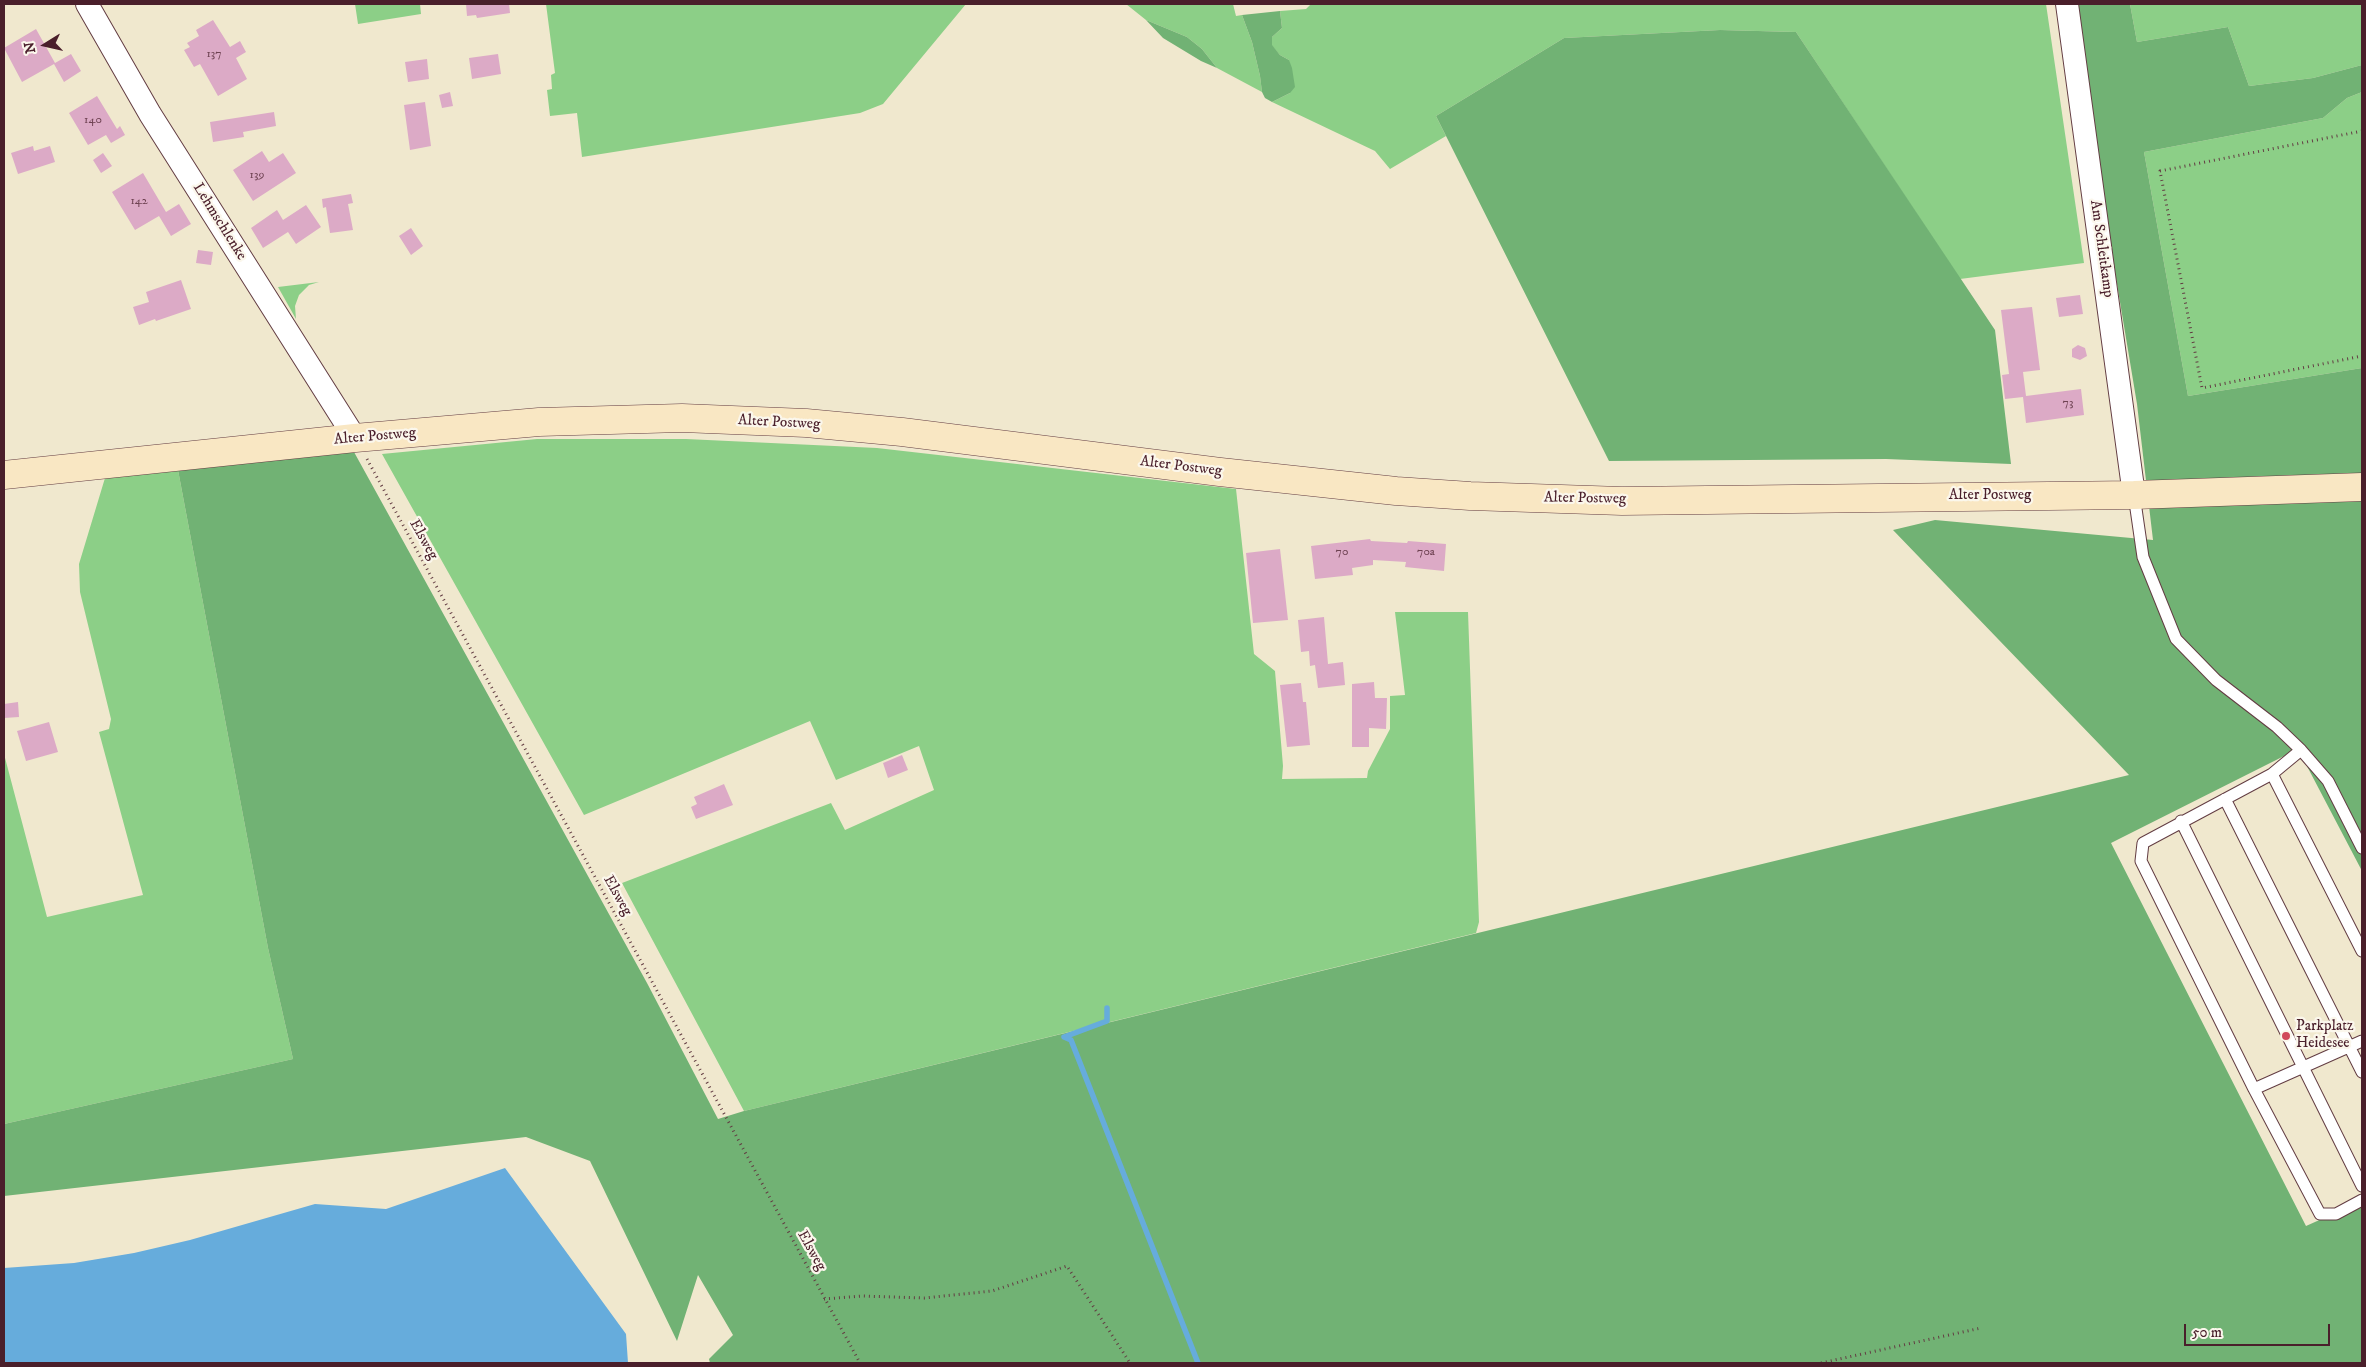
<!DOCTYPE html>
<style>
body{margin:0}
#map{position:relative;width:2366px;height:1367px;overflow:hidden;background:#f0e8ce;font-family:"IM FELL DW Pica",serif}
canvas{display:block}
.frame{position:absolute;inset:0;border:5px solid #4a1f2b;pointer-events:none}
.north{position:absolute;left:20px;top:20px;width:50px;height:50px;-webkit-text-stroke:4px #fbf7ec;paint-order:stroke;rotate:260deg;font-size:14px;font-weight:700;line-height:20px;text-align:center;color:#4a1f2b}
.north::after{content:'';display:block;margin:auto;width:18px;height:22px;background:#4a1f2b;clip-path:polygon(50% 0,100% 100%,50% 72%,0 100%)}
.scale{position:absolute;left:2184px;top:1324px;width:146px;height:22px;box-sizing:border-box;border:2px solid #4a1f2b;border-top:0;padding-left:6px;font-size:15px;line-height:18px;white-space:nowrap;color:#4a1f2b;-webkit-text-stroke:4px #fbf7ec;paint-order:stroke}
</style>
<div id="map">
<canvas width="2366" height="1367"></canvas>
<div class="frame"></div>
<div class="north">N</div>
<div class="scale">50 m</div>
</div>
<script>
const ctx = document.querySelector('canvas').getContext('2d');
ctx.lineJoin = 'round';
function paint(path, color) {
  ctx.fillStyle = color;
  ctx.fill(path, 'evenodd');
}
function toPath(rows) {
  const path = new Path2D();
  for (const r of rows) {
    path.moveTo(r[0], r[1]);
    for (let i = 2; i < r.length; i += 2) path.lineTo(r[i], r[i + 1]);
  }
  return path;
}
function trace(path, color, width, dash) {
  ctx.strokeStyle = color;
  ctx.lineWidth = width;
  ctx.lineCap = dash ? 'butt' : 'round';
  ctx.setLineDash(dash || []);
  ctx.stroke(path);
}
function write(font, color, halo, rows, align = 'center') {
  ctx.font = font + ' "IM FELL DW Pica",serif';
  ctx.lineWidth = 4.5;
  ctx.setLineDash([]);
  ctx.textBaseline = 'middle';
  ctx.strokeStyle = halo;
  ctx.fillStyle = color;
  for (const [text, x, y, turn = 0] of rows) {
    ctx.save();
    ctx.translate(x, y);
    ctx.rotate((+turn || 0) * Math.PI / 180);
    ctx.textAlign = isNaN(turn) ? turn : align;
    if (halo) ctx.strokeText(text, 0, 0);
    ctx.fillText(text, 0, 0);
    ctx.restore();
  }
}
const green = toPath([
 [355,4,420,4,421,14,358,24],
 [546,4,966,4,883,104,860,113,582,157,577,113,550,116,547,90,552,89,551,75,555,73],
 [1126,4,1233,4,1236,16,1242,15,1252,42,1260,76,1262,92,1217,68,1202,49,1187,37,1146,20],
 [1311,4,2046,4,2084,263,1960,279,1796,32,1720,30,1564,38,1436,116,1446,136,1390,169,1375,151,1272,102,1290,93,1289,60,1280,55,1272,46,1272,37,1282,28,1280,11,1306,9],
 [2130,4,2362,4,2362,65,2313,78,2249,86,2228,27,2137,42],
 [2362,92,2362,368,2188,396,2144,152,2323,118,2347,98],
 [319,282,309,285,299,295,295,306,296,319,278,287],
 [537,439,686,439,877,448,1236,489,1254,654,1275,671,1283,766,1282,779,1367,778,1368,771,1390,729,1390,696,1405,695,1395,612,1468,612,1479,922,1476,933,744,1111,622,883,831,803,845,830,934,790,919,746,836,780,810,721,584,815,382,454],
 [178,470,268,948,293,1059,4,1124,4,754,47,917,143,895,99,732,109,729,111,719,80,592,79,564,105,478]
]);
const forest = toPath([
 [2077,4,2130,4,2137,42,2228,27,2249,86,2313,78,2362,65,2362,92,2347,98,2323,118,2144,152,2188,396,2362,368,2362,871,2298,749,2111,843,2306,1226,2362,1201,2362,1363,710,1363,709,1359,733,1335,698,1275,677,1341,590,1161,526,1137,4,1196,4,1124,293,1059,268,948,178,470,354,452,647,983,718,1119,744,1111,2129,775,1893,530,1935,520,2153,540,2137,404,2104,206],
 [1280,11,1282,28,1272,37,1272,45,1280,55,1289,60,1292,68,1295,87,1290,93,1272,102,1265,98,1262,92,1260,76,1252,42,1242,15],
 [1146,20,1187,37,1202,49,1217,68,1201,61,1163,38],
 [1720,30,1796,32,1995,330,2011,464,1886,459,1609,461,1436,116,1564,38]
]);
const water = toPath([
 [505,1168,626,1334,628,1363,4,1363,4,1268,74,1263,134,1253,190,1240,315,1204,386,1209]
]);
const stream = toPath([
 [1107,1008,1107,1021,1064,1037,1071,1040,1198,1363]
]);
const building = toPath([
 [466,4,509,4,510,13,477,18,476,15,467,16],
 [213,20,230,47,240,41,246,52,236,58,247,79,218,96,200,64,194,67,184,50,190,47,187,43,199,36,196,30],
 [36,29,55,63,71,54,81,71,64,82,54,64,22,82,4,48],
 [498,54,501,74,472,79,469,58],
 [427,59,429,79,408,82,405,62],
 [450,92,453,106,442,108,439,95],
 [97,96,117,129,120,126,125,135,111,143,106,135,88,145,69,113],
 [425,102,431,146,410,150,404,105],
 [274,112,276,126,243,132,244,137,213,142,210,122],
 [33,146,34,151,50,146,55,162,18,174,11,153],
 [262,151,269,162,283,153,296,173,253,201,233,170],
 [103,153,112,166,101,173,93,160],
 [143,173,166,212,179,204,191,224,171,236,159,216,135,230,112,192],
 [351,194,353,203,348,204,353,230,330,233,326,207,323,208,322,199],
 [306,205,321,227,296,244,288,232,263,248,251,228,277,210,283,220],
 [411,228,423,246,411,255,399,236],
 [198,250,213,252,211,265,196,263],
 [181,280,191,309,156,321,155,319,139,325,133,307,149,302,146,292],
 [2080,295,2083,314,2059,317,2056,298],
 [2032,307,2040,370,2023,372,2026,396,2081,389,2084,415,2026,423,2023,397,2005,399,2002,375,2009,374,2001,310],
 [2078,345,2085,348,2087,356,2080,360,2072,357,2072,349],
 [1370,539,1371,541,1407,543,1408,541,1446,544,1444,571,1405,567,1406,562,1373,560,1373,565,1352,568,1353,575,1315,579,1311,546],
 [1280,549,1288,620,1253,623,1246,553],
 [1324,617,1328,664,1343,662,1345,685,1318,688,1315,665,1310,666,1309,651,1301,652,1298,620],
 [1374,682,1375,698,1387,698,1386,729,1369,728,1369,747,1352,747,1352,684],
 [1301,683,1303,702,1306,702,1310,745,1287,747,1280,685],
 [18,702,19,717,4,718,4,704],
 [49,722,58,752,26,761,17,731],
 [902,755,908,770,888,778,883,763],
 [724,784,733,805,696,819,691,807,697,804,694,797]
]);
const path = toPath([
 [2362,131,2160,171,2202,388,2362,356],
 [367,459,860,1363],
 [824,1299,862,1296,924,1298,992,1291,1067,1266,1130,1363],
 [1821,1363,1981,1328]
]);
const lane = toPath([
 [2134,495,2143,557,2176,639,2216,680,2277,727,2301,750,2328,781,2362,848],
 [2301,750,2272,774,2143,843,2141,861,2254,1089,2320,1214,2336,1214,2362,1200],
 [2272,774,2362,951],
 [2225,799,2362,1072],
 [2181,821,2362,1186],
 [2254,1089,2362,1041]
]);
const street = toPath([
 [87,4,150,114,355,438],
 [2067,4,2134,495]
]);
const secondary = toPath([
 [4,475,355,438,539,422,682,418,806,423,902,432,1220,472,1396,491,1470,496,1622,501,2134,495,2362,487]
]);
const markers = [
 [2286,1036,5,"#d1495b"]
];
const numberNames = [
 ["137",214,55],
 ["140",93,121],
 ["139",257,176],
 ["142",139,202],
 ["73",2068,404],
 ["70",1342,553],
 ["70a",1426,553]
];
const streetNames = [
 ["Lehmschlenke",219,222,58],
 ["Am Schleitkamp",2101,249,82],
 ["Alter Postweg",779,423,3],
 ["Alter Postweg",375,437,-5],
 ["Alter Postweg",1181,467,7],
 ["Alter Postweg",1990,496],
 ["Alter Postweg",1585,499,1],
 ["Elsweg",423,540,61],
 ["Elsweg",617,896,61],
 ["Elsweg",811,1251,61]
];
const poiNames = [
 ["Parkplatz",2296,1027],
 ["Heidesee",2296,1044]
];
paint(green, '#8ccf87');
paint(forest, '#71b274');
paint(water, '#66acdc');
trace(stream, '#66acdc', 5.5);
paint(building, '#dcaac6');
trace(lane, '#633d43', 13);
trace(street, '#633d43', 24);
trace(secondary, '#633d43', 29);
trace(path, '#633d43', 3, [1, 4]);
trace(lane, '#fff', 11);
trace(street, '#fff', 22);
trace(secondary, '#f9e7c3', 28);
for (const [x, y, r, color] of markers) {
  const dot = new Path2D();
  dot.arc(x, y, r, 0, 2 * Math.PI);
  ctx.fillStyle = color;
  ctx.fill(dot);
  trace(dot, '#fbf7ec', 2);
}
write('12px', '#6e4252', null, numberNames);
write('15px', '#4a1f2b', '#fbf7ec', streetNames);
write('15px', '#4a1f2b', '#fbf7ec', poiNames, 'left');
</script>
